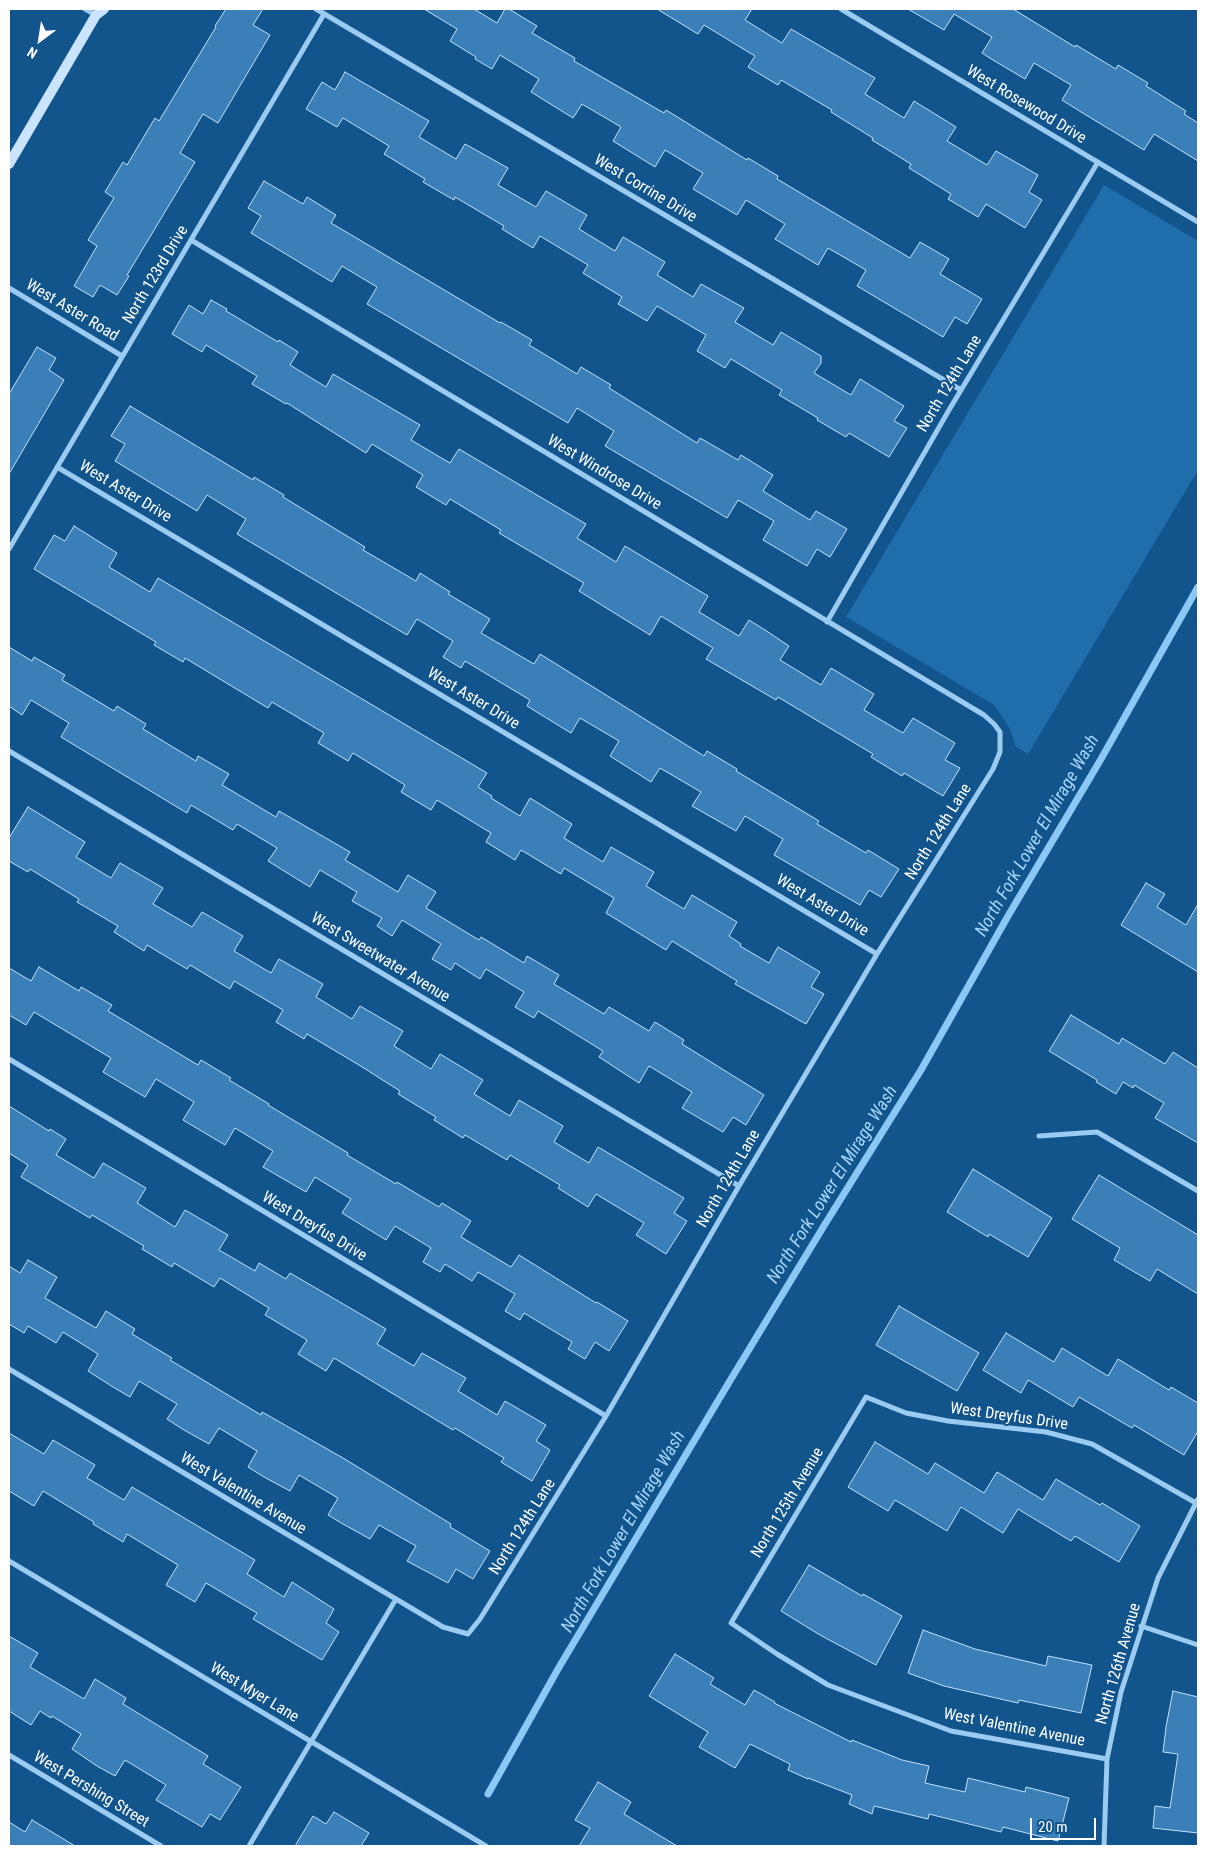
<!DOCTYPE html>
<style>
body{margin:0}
#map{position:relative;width:1207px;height:1855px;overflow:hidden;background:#12558d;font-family:"Roboto Condensed",sans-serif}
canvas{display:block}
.frame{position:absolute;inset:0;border:10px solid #fff;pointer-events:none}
.north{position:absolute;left:15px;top:15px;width:50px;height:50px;-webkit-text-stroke:4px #12558d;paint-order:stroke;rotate:211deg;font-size:14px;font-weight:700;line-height:20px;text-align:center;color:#fff}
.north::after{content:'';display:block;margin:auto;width:18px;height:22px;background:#fff;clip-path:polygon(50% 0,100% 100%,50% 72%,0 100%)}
.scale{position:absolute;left:1030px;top:1818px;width:66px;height:22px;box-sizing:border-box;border:2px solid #fff;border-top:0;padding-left:6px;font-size:15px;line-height:18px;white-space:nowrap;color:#fff;-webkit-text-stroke:4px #12558d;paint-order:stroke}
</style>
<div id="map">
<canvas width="1207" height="1855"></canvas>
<div class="frame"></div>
<div class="north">N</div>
<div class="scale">20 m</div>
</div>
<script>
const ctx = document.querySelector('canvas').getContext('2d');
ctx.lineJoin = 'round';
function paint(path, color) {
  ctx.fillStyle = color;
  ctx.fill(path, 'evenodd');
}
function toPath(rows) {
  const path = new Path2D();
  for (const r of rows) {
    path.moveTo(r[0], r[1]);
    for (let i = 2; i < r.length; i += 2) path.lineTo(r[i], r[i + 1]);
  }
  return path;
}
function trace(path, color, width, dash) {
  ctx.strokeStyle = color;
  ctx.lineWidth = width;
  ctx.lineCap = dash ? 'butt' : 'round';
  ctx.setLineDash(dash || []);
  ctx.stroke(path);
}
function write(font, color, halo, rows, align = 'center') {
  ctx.font = font + ' "Roboto Condensed",sans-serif';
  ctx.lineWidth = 4;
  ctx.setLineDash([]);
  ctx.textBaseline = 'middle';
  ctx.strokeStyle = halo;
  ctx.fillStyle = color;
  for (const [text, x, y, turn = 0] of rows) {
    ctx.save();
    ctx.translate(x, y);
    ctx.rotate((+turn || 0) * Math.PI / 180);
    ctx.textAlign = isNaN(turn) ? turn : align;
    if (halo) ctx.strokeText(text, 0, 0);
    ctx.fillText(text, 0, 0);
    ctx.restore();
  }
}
const green = toPath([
 [1104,185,1198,241,1198,470,1028,754,1016,747,1009,727,994,705,846,617]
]);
const stream = toPath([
 [488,1794,558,1669,725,1389,822,1229,921,1070,1008,916,1101,759,1198,587]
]);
const building = toPath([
 [226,9,263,9,253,25,270,35,218,123,203,114,180,153,195,162,127,275,129,276,117,295,100,285,93,297,74,286,97,246,88,240,114,198,105,192,123,162,127,165,155,118,159,121,216,27,215,26,226,9],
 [424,9,474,9,497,23,505,9,509,9,537,26,532,33,575,58,574,61,664,113,666,110,747,160,748,158,778,176,777,179,910,258,920,242,949,259,940,274,982,299,967,324,955,317,943,337,857,286,866,270,828,248,818,265,775,239,785,224,746,200,737,215,693,189,703,173,665,150,655,167,613,141,621,127,582,104,573,118,557,108,531,92,539,79,500,55,492,69,475,59,476,57,450,41,457,29,424,9],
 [657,9,752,9,745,20,782,43,791,29,875,78,865,94,904,118,914,101,956,127,947,141,987,165,996,151,1038,175,1029,192,1042,200,1025,228,986,204,978,217,948,199,951,194,909,168,911,164,872,140,873,138,831,112,832,110,781,80,778,85,748,67,755,56,704,25,698,34,657,9],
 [908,9,1013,9,1075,47,1076,45,1116,69,1118,65,1148,83,1146,86,1186,111,1184,114,1198,123,1198,161,1154,134,1144,150,1081,112,1062,100,1071,85,1034,63,1025,79,993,60,982,53,992,37,954,14,944,30,908,9],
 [345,72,429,121,419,137,456,159,465,144,508,168,498,185,536,207,546,191,587,215,579,229,615,251,623,237,665,262,657,275,693,297,701,284,744,308,735,322,773,345,781,332,821,356,821,363,814,373,851,395,860,379,904,406,894,421,907,428,889,457,849,433,846,437,817,420,818,418,779,395,782,390,731,359,725,368,697,351,706,335,657,306,647,321,618,304,622,297,583,273,588,265,540,236,533,248,502,229,504,226,455,197,454,200,423,182,425,179,384,154,389,146,343,118,337,127,306,109,322,82,335,90,345,72],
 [264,181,303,204,307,197,336,215,331,223,500,323,501,322,532,340,529,345,577,374,581,367,611,385,609,388,697,443,700,438,738,460,741,455,773,475,763,491,810,520,816,511,847,529,830,557,817,549,807,566,763,540,774,521,738,500,727,518,605,446,614,431,577,408,568,423,367,304,377,287,342,266,332,282,251,233,261,216,248,208,264,181],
 [211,300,227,309,226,311,278,342,279,340,298,352,290,365,326,387,333,374,420,425,411,440,450,463,459,449,586,524,577,538,616,562,625,546,708,596,699,612,739,636,749,620,765,630,789,646,780,660,821,685,831,668,874,694,864,710,903,733,913,718,955,743,945,760,960,768,943,796,904,773,902,776,871,757,873,754,778,697,776,700,706,659,713,648,661,616,650,635,579,591,584,583,499,533,501,530,450,499,446,505,416,487,423,475,372,444,366,453,287,403,286,404,252,384,257,376,206,345,202,352,172,334,189,305,203,314,211,300],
 [37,347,56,358,49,370,64,380,9,474,9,394,37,347],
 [130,406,253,480,254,477,284,495,283,497,365,547,363,550,416,581,420,573,450,592,448,594,490,619,481,633,534,664,540,654,704,756,707,751,737,769,736,771,819,821,817,824,866,853,868,850,899,869,881,897,869,890,860,905,774,855,783,839,745,816,736,831,692,806,701,792,660,768,651,782,610,756,619,741,580,718,571,733,527,706,530,700,465,661,461,668,443,657,453,641,417,619,407,635,237,534,246,519,207,495,197,511,115,461,125,444,111,436,130,406],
 [74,526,117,553,109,567,150,592,158,578,487,773,478,787,492,796,491,798,520,816,530,798,572,824,564,838,603,862,611,847,654,872,646,886,684,909,692,895,737,922,729,936,741,944,740,946,769,963,778,947,820,972,811,987,824,994,806,1024,735,984,737,981,672,941,666,950,606,913,614,898,564,868,561,874,521,850,515,860,486,842,491,833,437,800,431,810,401,792,405,785,353,753,348,761,318,743,324,733,272,702,268,708,185,658,183,662,154,645,156,642,34,569,54,535,65,541,74,526],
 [9,647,32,661,34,657,65,675,62,680,114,711,117,706,146,724,143,729,196,761,198,756,229,774,222,785,276,817,279,811,350,852,345,860,398,892,408,875,436,892,426,908,479,940,481,937,524,963,527,956,559,975,554,984,604,1014,609,1007,649,1031,655,1022,684,1040,682,1044,764,1095,746,1125,733,1117,723,1132,682,1108,692,1092,649,1066,639,1083,599,1057,603,1051,538,1011,534,1018,515,1007,524,992,486,969,480,979,455,963,451,970,432,959,441,944,402,920,392,936,377,926,382,918,352,901,357,892,320,870,310,887,268,861,277,848,237,824,233,830,191,805,187,813,61,737,69,723,31,700,22,715,9,706,9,647],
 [28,807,85,842,76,857,111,878,120,863,163,888,153,904,192,927,202,912,243,936,234,951,271,973,279,959,323,984,316,997,352,1019,360,1006,403,1031,394,1046,431,1069,440,1054,483,1080,474,1094,510,1116,519,1100,563,1126,554,1142,589,1163,598,1147,684,1198,674,1213,687,1221,666,1254,636,1235,644,1223,596,1194,588,1207,558,1188,560,1185,510,1155,507,1160,465,1135,463,1138,434,1120,436,1117,398,1094,400,1091,359,1065,307,1034,304,1039,276,1022,283,1010,234,981,230,989,190,965,187,969,147,945,144,951,114,932,118,926,77,902,79,899,30,869,28,872,9,861,9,838,28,807],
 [1146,883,1165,894,1157,907,1186,925,1198,904,1198,972,1121,925,1146,883],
 [39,967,79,991,81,987,112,1005,108,1011,198,1065,201,1060,231,1078,229,1080,269,1104,268,1105,348,1153,347,1155,396,1184,397,1182,439,1207,442,1203,471,1221,461,1237,511,1267,519,1255,596,1303,597,1302,628,1321,609,1351,595,1342,585,1359,568,1349,572,1342,524,1313,520,1320,505,1311,515,1294,478,1272,472,1281,445,1264,440,1272,423,1262,431,1248,395,1226,386,1240,342,1213,351,1199,315,1177,306,1192,263,1167,273,1151,235,1128,225,1145,183,1120,194,1102,156,1079,145,1097,103,1072,111,1058,34,1012,26,1025,9,1015,9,968,31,981,39,967],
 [1071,1015,1119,1044,1122,1038,1165,1064,1173,1052,1198,1068,1198,1143,1155,1118,1164,1103,1134,1085,1133,1088,1123,1082,1116,1094,1096,1082,1097,1080,1049,1051,1071,1015],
 [9,1106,49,1131,50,1129,66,1139,56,1155,94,1178,103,1163,146,1188,137,1203,175,1227,185,1210,228,1235,219,1250,255,1271,259,1263,286,1279,290,1273,386,1329,377,1344,414,1366,422,1353,466,1378,458,1391,497,1415,505,1401,546,1425,536,1441,550,1450,532,1481,501,1462,504,1458,455,1428,453,1430,334,1358,326,1371,298,1354,307,1340,265,1315,269,1308,220,1278,214,1287,174,1263,172,1267,142,1249,144,1246,92,1215,90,1218,21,1177,28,1165,9,1153,9,1106],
 [973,1169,1052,1218,1028,1257,989,1234,988,1237,947,1212,973,1169],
 [1099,1175,1198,1235,1198,1294,1157,1269,1150,1281,1114,1260,1120,1248,1072,1219,1099,1175],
 [28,1260,57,1277,45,1298,96,1328,106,1311,135,1329,132,1334,172,1358,170,1360,261,1415,262,1412,343,1458,451,1524,450,1527,490,1551,473,1579,456,1569,448,1583,407,1561,416,1546,379,1525,370,1539,343,1524,328,1515,338,1498,299,1475,290,1491,264,1477,248,1467,257,1451,219,1428,209,1444,184,1430,167,1419,177,1404,139,1381,130,1397,113,1387,88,1371,98,1354,63,1332,56,1343,28,1326,24,1333,9,1324,9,1266,20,1273,28,1260],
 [899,1306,979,1353,957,1391,876,1345,899,1306],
 [1006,1333,1054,1362,1062,1348,1108,1376,1118,1359,1169,1390,1171,1387,1198,1403,1198,1431,1184,1455,1134,1425,1132,1428,1079,1397,1073,1407,1028,1380,1021,1393,983,1370,1006,1333],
 [9,1433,44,1454,53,1440,95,1465,87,1478,124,1500,132,1487,255,1560,247,1574,284,1597,292,1582,334,1609,326,1623,339,1632,322,1660,253,1619,257,1613,206,1583,195,1602,166,1585,178,1565,127,1534,123,1542,93,1524,94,1522,43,1491,34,1506,9,1491,9,1433],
 [875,1442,928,1474,935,1463,984,1493,997,1472,1043,1500,1056,1479,1100,1505,1102,1503,1140,1526,1119,1562,1075,1536,1071,1541,1018,1509,1003,1533,961,1507,947,1531,895,1500,888,1511,848,1487,875,1442],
 [809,1565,862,1596,863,1594,902,1616,876,1665,820,1635,781,1611,809,1565],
 [923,1630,975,1649,1046,1666,1048,1656,1092,1665,1081,1713,1019,1700,1018,1703,944,1686,908,1673,923,1630],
 [9,1636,38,1653,30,1667,84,1699,95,1679,126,1698,123,1704,208,1756,203,1764,241,1787,220,1820,210,1814,202,1827,156,1800,166,1785,125,1760,115,1776,97,1766,72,1749,81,1734,52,1716,51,1718,40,1711,31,1725,9,1711,9,1636],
 [675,1654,714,1678,710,1684,745,1705,754,1690,775,1702,774,1703,851,1742,852,1740,902,1760,929,1766,925,1783,965,1792,968,1778,1025,1792,1026,1787,1069,1798,1058,1841,1003,1827,1001,1832,929,1814,928,1819,874,1806,872,1814,849,1804,852,1795,808,1778,808,1779,788,1770,790,1764,750,1744,735,1768,699,1747,708,1732,649,1696,675,1654],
 [1173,1691,1198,1697,1198,1833,1153,1828,1155,1806,1170,1808,1178,1754,1163,1752,1166,1727,1173,1691],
 [598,1782,631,1802,624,1814,677,1846,579,1846,590,1828,575,1820,598,1782],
 [334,1812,369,1833,361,1846,295,1846,313,1816,326,1824,334,1812],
 [32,1820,75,1846,9,1846,9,1822,25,1832,32,1820]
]);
const street = toPath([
 [85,9,96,15],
 [316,9,961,390],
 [841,9,1198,222],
 [9,288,122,356],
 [57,467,877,954],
 [9,549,324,14],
 [827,622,949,410,1098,162],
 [9,751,739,1186],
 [9,1059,606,1416],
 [1039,1136,1097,1132,1198,1191],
 [9,1369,443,1627,468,1634,480,1619,606,1416,739,1186,877,954,993,769,1000,752,1000,732,994,724,984,715,191,240],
 [9,1561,486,1846],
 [1141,1626,1198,1645],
 [9,1755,161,1846],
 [1107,1759,951,1731,828,1685,777,1654,731,1623,866,1397,906,1413,948,1421,1046,1432,1092,1444,1196,1503],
 [249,1846,396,1599],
 [1104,1846,1107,1759,1121,1692,1158,1578,1198,1499]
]);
const secondary = toPath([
 [9,164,96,15,104,9]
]);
const streetNames = [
 ["West Rosewood Drive",1026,105,31],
 ["West Corrine Drive",645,189,31],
 ["North 123rd Drive",156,275,-59],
 ["West Aster Road",72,311,31],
 ["North 124th Lane",950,384,-59],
 ["West Windrose Drive",604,473,31],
 ["West Aster Drive",125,492,31],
 ["West Aster Drive",473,699,31],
 ["North 124th Lane",939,832,-58],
 ["West Aster Drive",822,906,31],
 ["West Sweetwater Avenue",380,958,31],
 ["North 124th Lane",729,1179,-60],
 ["West Dreyfus Drive",314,1227,31],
 ["West Dreyfus Drive",1009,1417,8],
 ["West Valentine Avenue",243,1494,31],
 ["North 125th Avenue",788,1503,-59],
 ["North 124th Lane",523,1527,-58],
 ["North 126th Avenue",1119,1664,-74],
 ["West Myer Lane",254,1693,31],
 ["West Valentine Avenue",1014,1728,11],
 ["West Pershing Street",91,1790,31]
];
const waterNames = [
 ["North Fork Lower El Mirage Wash",1038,836,-60],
 ["North Fork Lower El Mirage Wash",833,1185,-58],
 ["North Fork Lower El Mirage Wash",624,1532,-60]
];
paint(green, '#206dab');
trace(stream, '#8cc8f5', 7);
paint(building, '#3a7fb7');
trace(building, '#c1e2fd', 1);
trace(street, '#9bcbf1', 5);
trace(secondary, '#c9e4fc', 10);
write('16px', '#fff', '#12558d', streetNames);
write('italic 18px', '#a6d5f9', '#12558d', waterNames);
</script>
